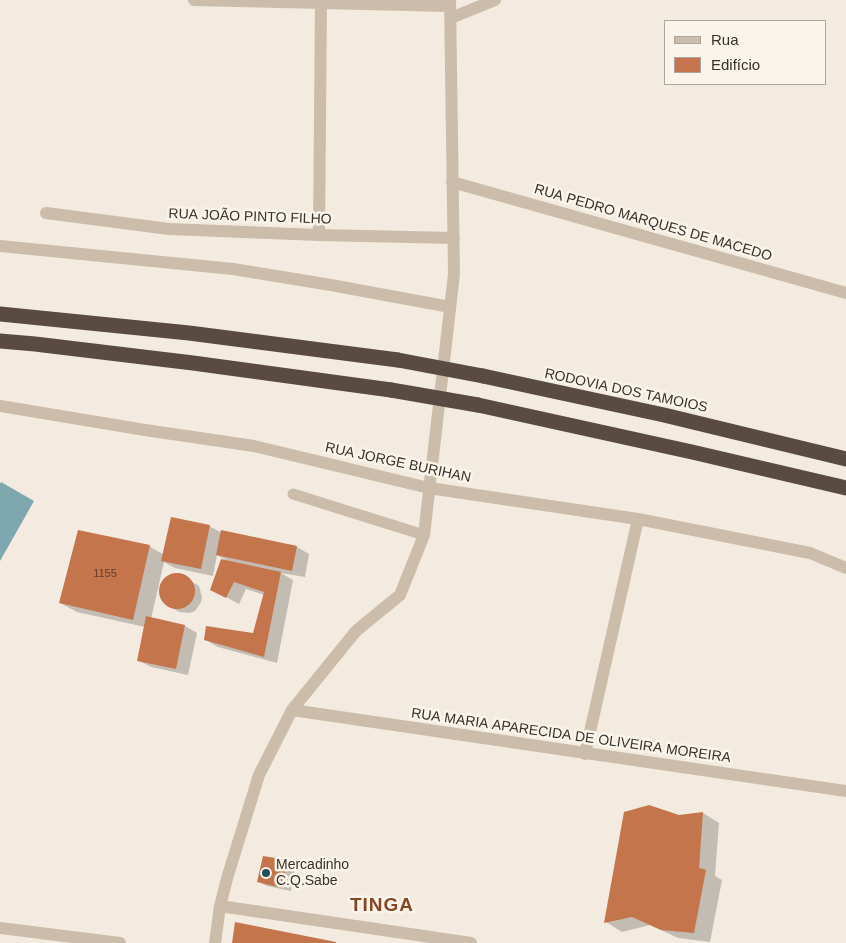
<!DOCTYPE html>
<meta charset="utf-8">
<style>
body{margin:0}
#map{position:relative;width:846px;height:943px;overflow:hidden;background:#f3ebdf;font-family:Helvetica,sans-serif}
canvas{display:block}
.legend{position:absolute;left:664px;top:20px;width:162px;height:65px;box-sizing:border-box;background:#faf5eb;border:1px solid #ada69e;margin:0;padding:6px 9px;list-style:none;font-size:15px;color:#39302a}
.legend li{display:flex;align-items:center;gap:10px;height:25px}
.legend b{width:25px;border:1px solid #ada69e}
</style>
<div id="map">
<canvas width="846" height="943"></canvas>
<ul class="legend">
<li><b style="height:6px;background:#cbbdaa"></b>Rua</li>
<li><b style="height:14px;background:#c5754b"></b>Edifício</li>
</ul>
</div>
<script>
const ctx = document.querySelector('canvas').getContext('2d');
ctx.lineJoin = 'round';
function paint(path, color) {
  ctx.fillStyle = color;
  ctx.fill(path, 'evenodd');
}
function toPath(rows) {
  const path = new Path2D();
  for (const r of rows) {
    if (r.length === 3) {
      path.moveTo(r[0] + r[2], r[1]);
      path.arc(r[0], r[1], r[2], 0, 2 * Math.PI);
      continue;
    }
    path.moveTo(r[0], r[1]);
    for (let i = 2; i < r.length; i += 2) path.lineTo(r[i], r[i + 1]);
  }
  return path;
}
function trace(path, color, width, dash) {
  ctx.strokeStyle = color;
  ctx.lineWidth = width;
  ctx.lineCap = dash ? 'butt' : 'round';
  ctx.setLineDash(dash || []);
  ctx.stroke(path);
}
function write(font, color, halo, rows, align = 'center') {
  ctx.font = font + ' Helvetica,sans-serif';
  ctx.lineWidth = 5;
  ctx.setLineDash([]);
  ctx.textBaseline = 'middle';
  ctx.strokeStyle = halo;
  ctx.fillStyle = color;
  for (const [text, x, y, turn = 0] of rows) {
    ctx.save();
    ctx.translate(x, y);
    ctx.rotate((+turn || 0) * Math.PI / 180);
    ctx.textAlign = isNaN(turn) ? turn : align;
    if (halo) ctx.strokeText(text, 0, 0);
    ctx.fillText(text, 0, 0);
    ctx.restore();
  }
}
const water = toPath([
 [1,482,34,501,0,561,0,484]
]);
const shadow = toPath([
 [209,526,222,533,297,547,309,554,305,577,281,573,293,580,277,663,218,647,206,640,253,634,265,595,246,589,239,604,224,596,228,561,217,555,213,576,175,568,164,562,151,619,185,626,197,633,188,675,151,667,138,660,145,627,77,612,60,603,149,546,164,555],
 [181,575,199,586,202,597,201,602,195,611,190,613,179,612,171,607,162,600,160,595,162,583,170,576],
 [703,813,719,823,715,876,722,880,710,942,678,938,650,925,622,932,606,922,679,817],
 [287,861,295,866,291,891,267,886,259,882]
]);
const building = toPath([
 [171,517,210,525,201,569,161,561],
 [78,530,150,545,133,620,59,603],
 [221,530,297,546,292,571,216,555],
 [221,559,281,572,264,657,204,640,206,626,253,633,264,592,234,582,226,598,210,590],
 [177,591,18],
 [146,616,185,625,176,669,137,661],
 [649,805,679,815,703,812,699,868,706,870,694,933,661,930,632,917,604,923,624,812],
 [263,856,288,860,282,888,257,882],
 [235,922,336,942,336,943,232,943]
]);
const lane = toPath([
 [293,494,424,535]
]);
const street = toPath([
 [194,0,450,6],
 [451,18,495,0],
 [452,182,846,293],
 [46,213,169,229,319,235,454,238],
 [319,235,321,0],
 [0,246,233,269,331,285,450,307],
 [0,406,145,430,254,446,429,488,638,519,810,553,846,568],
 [292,710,846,791],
 [585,754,638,519],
 [220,906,471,943],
 [0,928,120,943],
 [215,943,220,906,228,875,259,775,292,710,356,631,400,595,424,535,454,274,450,0]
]);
const highway = toPath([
 [0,314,189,333,398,360],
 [0,341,35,344,193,363,391,390],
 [483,376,664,415,846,459],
 [478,405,692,452,846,488]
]);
const highwayBridge = toPath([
 [398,360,483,376],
 [391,390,478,405]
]);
const markers = [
 [266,873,5,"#1f505a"]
];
const numberNames = [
 ["1155",105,574]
];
const streetNames = [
 ["RUA JOÃO PINTO FILHO",250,217,2],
 ["RUA PEDRO MARQUES DE MACEDO",653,223,16],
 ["RODOVIA DOS TAMOIOS",626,391,12],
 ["RUA JORGE BURIHAN",398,463,12],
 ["RUA MARIA APARECIDA DE OLIVEIRA MOREIRA",571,736,8]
];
const poiNames = [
 ["Mercadinho",276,865],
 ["C.Q.Sabe",276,881]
];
const districtNames = [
 ["TINGA",382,906]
];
paint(water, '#7ea8b0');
paint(shadow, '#0003');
paint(building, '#c5754b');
trace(lane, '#cbbdaa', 11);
trace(street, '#cbbdaa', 12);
trace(highway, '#594b41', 15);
trace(highwayBridge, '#594b41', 15);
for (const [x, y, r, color] of markers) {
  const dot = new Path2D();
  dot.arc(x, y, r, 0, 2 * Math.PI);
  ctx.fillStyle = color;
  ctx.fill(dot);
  trace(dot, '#faf5eb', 2);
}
write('11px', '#5c4132', null, numberNames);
write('14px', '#39302a', '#faf5eb', streetNames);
write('14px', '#39302a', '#faf5eb', poiNames, 'left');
ctx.letterSpacing = '1px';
write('bold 19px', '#874623', '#faf5eb', districtNames);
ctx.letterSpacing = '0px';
</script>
